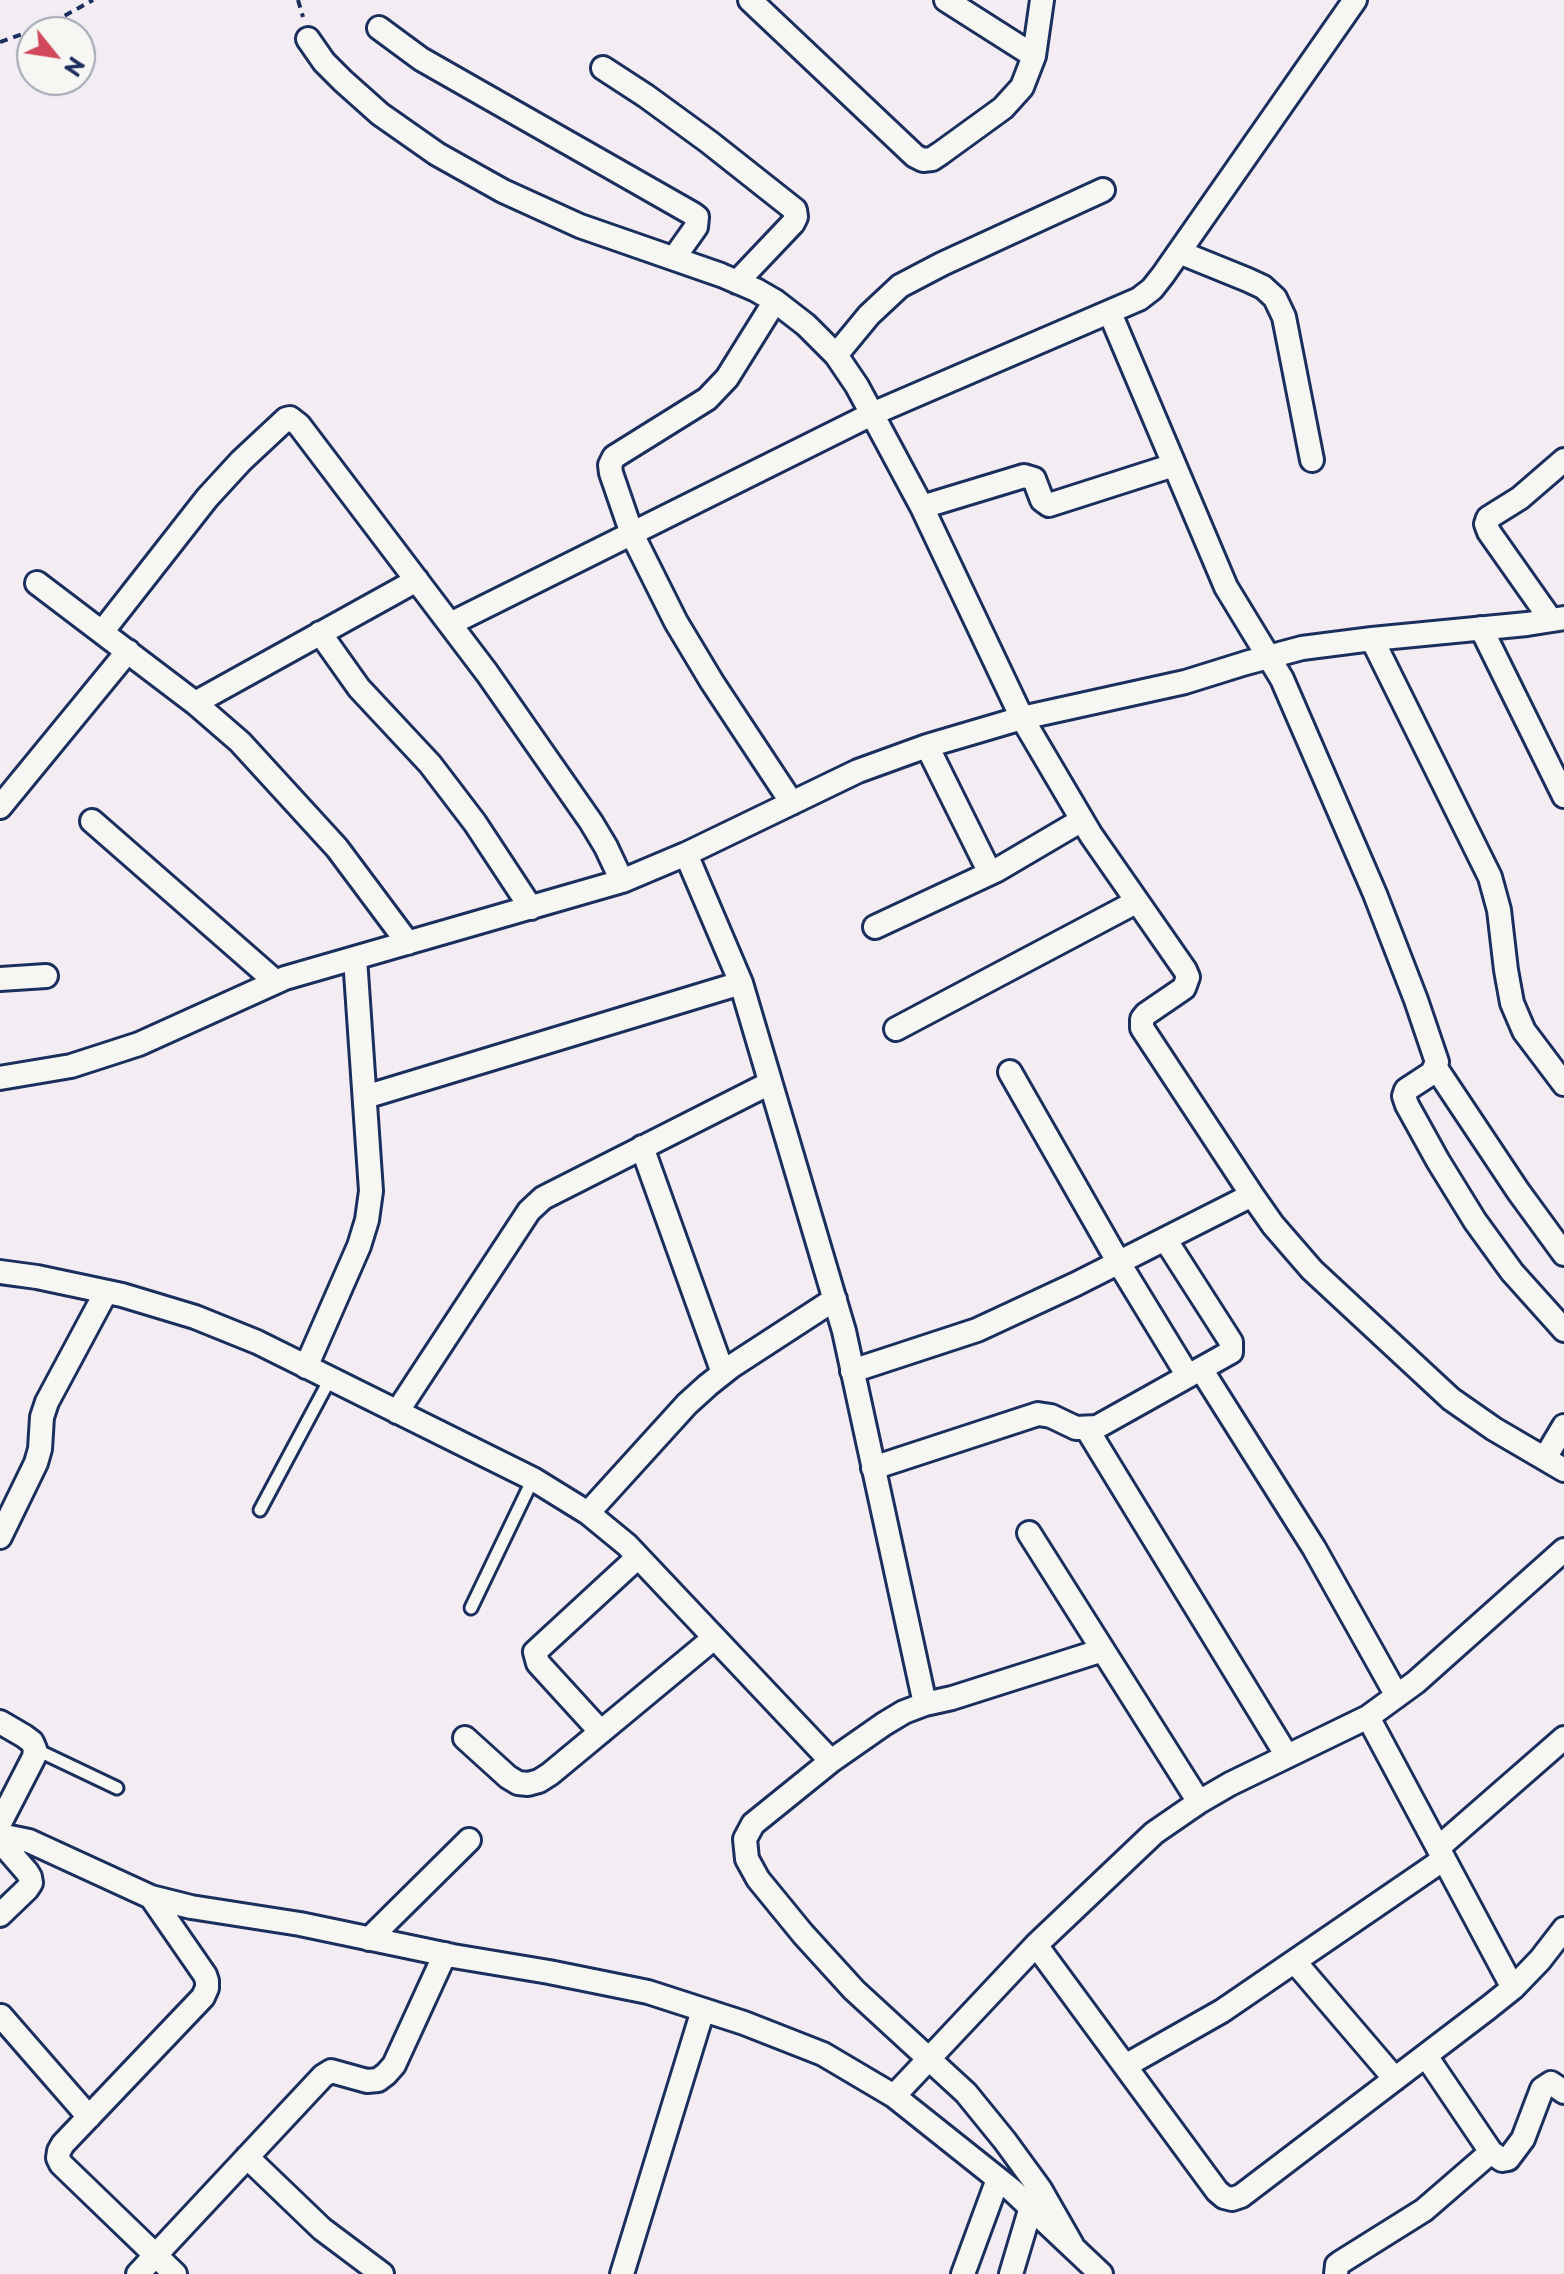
<!DOCTYPE html>
<style>
body{margin:0}
#map{position:relative;width:1564px;height:2274px;overflow:hidden;background:#f3edf3;font-family:"Playpen Sans",sans-serif}
canvas{display:block}
.north{position:absolute;left:16px;top:16px;width:80px;height:80px;box-sizing:border-box;background:#f6f6f2;border:2px solid #9ea6b7;border-radius:50%;rotate:120deg;font-size:22px;font-weight:700;line-height:32px;text-align:center;color:#1b2f5e}
.north::after{content:'';display:block;margin:auto;width:28px;height:36px;background:#d1495b;clip-path:polygon(50% 0,100% 100%,50% 72%,0 100%)}
</style>
<div id="map">
<canvas width="1564" height="2274"></canvas>
<div class="north">N</div>
</div>
<script>
const ctx = document.querySelector('canvas').getContext('2d');
ctx.lineJoin = 'round';
function toPath(rows) {
  const path = new Path2D();
  for (const r of rows) {
    path.moveTo(r[0], r[1]);
    for (let i = 2; i < r.length; i += 2) path.lineTo(r[i], r[i + 1]);
  }
  return path;
}
function trace(path, color, width, dash) {
  ctx.strokeStyle = color;
  ctx.lineWidth = width;
  ctx.lineCap = dash ? 'butt' : 'round';
  ctx.setLineDash(dash || []);
  ctx.stroke(path);
}
const path = toPath([
 [298,0,303,17],
 [0,42,48,25,93,0]
]);
const lane = toPath([
 [260,1510,330,1379],
 [471,1608,533,1479],
 [35,1749,117,1788]
]);
const street = toPath([
 [750,0,915,156,923,160,932,159,941,153,1003,108,1022,87,1034,56,1042,0],
 [946,0,1034,56],
 [379,28,421,59,693,214,697,217,696,227,674,258],
 [308,39,324,62,343,81,380,114,437,154,503,191,580,226,721,275,756,290,775,301,806,325,836,355,857,386,922,507,1022,718,1091,835,1185,970,1188,977,1184,988,1146,1014,1142,1019,1142,1028,1252,1195,1273,1225,1312,1270,1451,1399,1494,1429,1564,1470],
 [603,68,646,96,709,142,795,210,796,217,793,223,737,282],
 [1179,252,1248,280,1263,287,1275,298,1284,317,1312,460],
 [775,301,727,378,707,399,614,457,610,465,611,473,632,534,676,622,712,682,792,803],
 [1110,313,1226,587,1282,679,1375,894,1416,1000,1437,1062,1432,1073,1406,1090,1404,1096,1407,1105,1438,1161,1475,1221,1512,1272,1564,1330],
 [836,355,869,315,900,286,942,264,1103,190],
 [922,507,1024,476,1034,479,1042,500,1049,505,1174,465],
 [37,583,195,703,240,742,337,848,408,943],
 [1551,620,1489,532,1486,524,1488,518,1520,498,1564,460],
 [450,624,872,414,1139,299,1152,289,1163,275,1355,0],
 [1481,628,1564,796],
 [102,632,207,498,241,461,286,419,290,418,299,425,487,673,591,822,606,847,622,881],
 [320,633,359,688,430,764,475,823,531,908],
 [1372,639,1490,877,1499,910,1506,970,1512,1003,1524,1031,1564,1084],
 [195,703,417,580],
 [927,746,990,873],
 [0,807,128,651],
 [92,821,276,982],
 [686,854,741,983,844,1331,925,1704,904,1712,884,1724,831,1761,753,1824,745,1839,747,1859,758,1879,803,1934,854,1990,966,2093,1005,2141,1040,2189,1072,2245],
 [875,927,997,870,1082,820],
 [0,979,46,976],
 [896,1029,1136,902],
 [1436,1068,1518,1191,1564,1254],
 [1010,1072,1119,1263,1188,1376],
 [0,1078,71,1066,139,1044,285,978,622,881,686,854,858,771,927,746,1022,718,1185,682,1246,663,1302,648,1372,639,1527,624,1564,618],
 [365,1097,741,983],
 [642,1147,723,1373],
 [0,1272,37,1277,122,1295,195,1317,257,1342,533,1479,588,1513,627,1545,831,1761],
 [306,1367,359,1246,367,1220,371,1191,355,958],
 [1201,1369,1314,1548,1397,1696],
 [852,1371,977,1330,1076,1284,1252,1195],
 [397,1412,529,1211,543,1198,770,1083],
 [1087,1429,1287,1756],
 [1545,1458,1564,1426],
 [873,1468,1038,1414,1051,1416,1076,1428,1097,1427,1231,1352,1231,1342,1165,1239],
 [588,1513,687,1404,708,1385,732,1366,835,1299],
 [1029,1533,1199,1802],
 [0,1537,36,1463,40,1449,42,1417,47,1402,106,1292],
 [925,1704,952,1698,1103,1650],
 [1368,1717,1513,1988],
 [0,1722,24,1736,32,1742,35,1749,34,1757,0,1823],
 [601,1732,538,1663,535,1652,638,1557],
 [465,1738,508,1777,518,1783,528,1784,539,1781,550,1774,714,1638],
 [0,1835,29,1841,151,1897,191,1907,300,1924,453,1956,549,1972,648,1992,744,2023,823,2054,894,2096,1012,2190,1101,2274],
 [0,1841,27,1872,30,1877,31,1883,27,1889,0,1915],
 [1438,1848,1564,1738],
 [151,1897,205,1975,207,1981,207,1988,203,1997,63,2144,59,2151,58,2158,61,2164,175,2274],
 [369,1939,469,1840],
 [1036,1945,1217,2191,1224,2197,1232,2199,1241,2196,1488,2008,1513,1988,1540,1960,1564,1929],
 [1295,1962,1395,2079],
 [1,2016,89,2117],
 [1426,2056,1491,2152],
 [1125,2066,1222,2011,1444,1859],
 [894,2096,1036,1945,1154,1833,1199,1802,1230,1784,1368,1717,1416,1682,1564,1550],
 [247,2157,322,2229,382,2274],
 [138,2274,323,2076,331,2071,367,2081,378,2080,386,2074,394,2065,445,1954],
 [622,2274,703,2010],
 [963,2274,998,2179],
 [1011,2274,1031,2207],
 [1336,2274,1337,2265,1341,2262,1424,2210,1491,2152,1502,2160,1508,2159,1523,2139,1542,2089,1551,2083,1564,2092]
]);
trace(lane, '#1b2f5e', 17);
trace(street, '#1b2f5e', 28);
trace(path, '#1b2f5e', 4, [8, 6]);
trace(lane, '#f6f6f2', 11);
trace(street, '#f6f6f2', 22);
</script>
